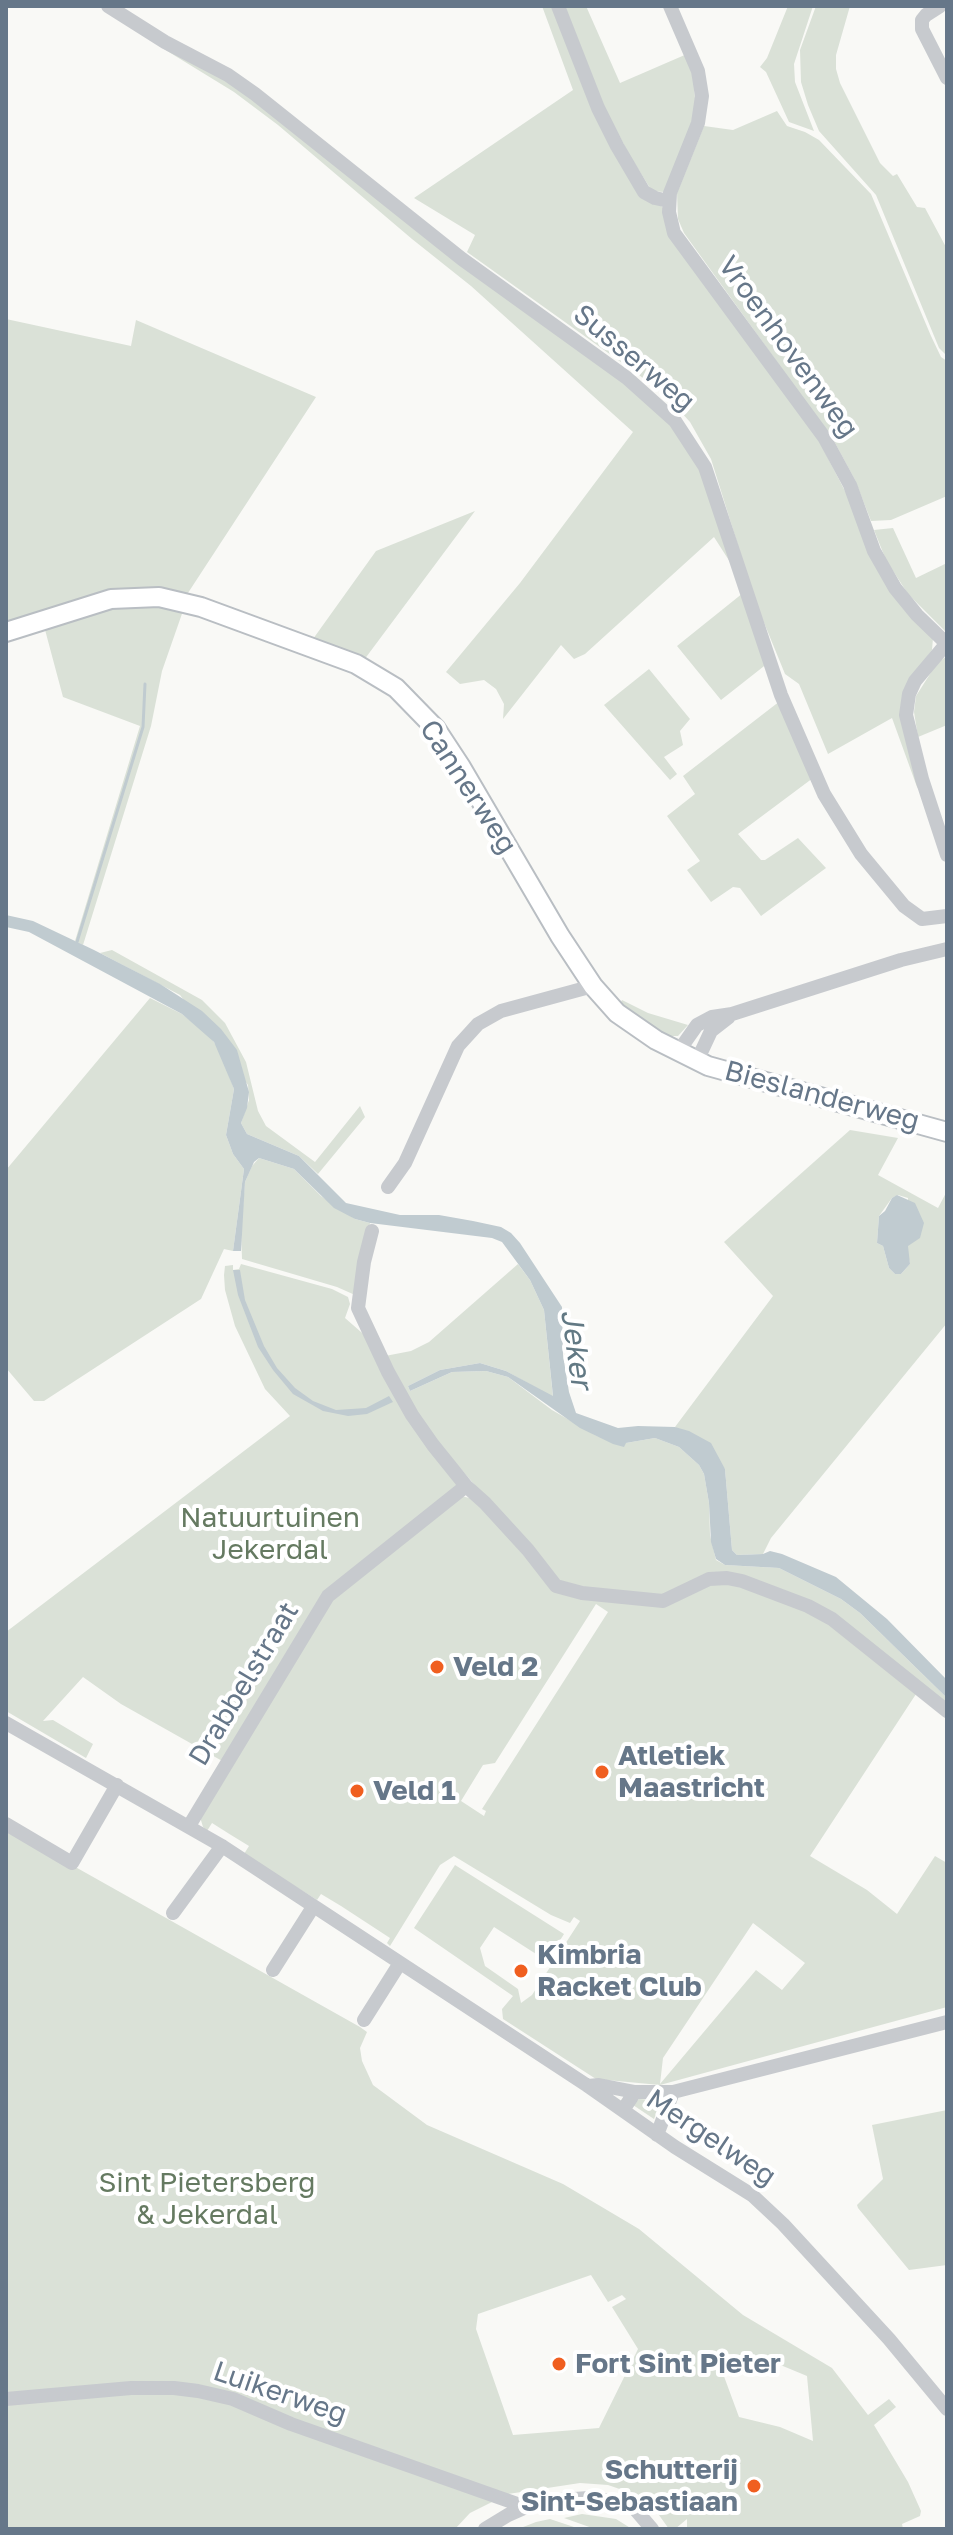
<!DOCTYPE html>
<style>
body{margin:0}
#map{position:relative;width:953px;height:2535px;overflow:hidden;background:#f9f9f6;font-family:"Golos Text",sans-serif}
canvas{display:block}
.frame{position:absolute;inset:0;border:8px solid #667789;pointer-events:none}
</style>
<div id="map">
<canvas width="953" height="2535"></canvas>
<div class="frame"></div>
</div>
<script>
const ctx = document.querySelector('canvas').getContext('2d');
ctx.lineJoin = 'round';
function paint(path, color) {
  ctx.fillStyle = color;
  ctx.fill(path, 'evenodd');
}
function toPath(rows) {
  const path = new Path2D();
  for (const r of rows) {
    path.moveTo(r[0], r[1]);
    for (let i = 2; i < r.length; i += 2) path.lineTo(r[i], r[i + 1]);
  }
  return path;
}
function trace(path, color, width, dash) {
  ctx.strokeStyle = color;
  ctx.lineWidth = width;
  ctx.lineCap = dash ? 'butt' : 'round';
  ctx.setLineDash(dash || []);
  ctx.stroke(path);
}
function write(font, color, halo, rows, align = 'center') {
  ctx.font = font + ' "Golos Text",sans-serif';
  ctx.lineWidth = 8;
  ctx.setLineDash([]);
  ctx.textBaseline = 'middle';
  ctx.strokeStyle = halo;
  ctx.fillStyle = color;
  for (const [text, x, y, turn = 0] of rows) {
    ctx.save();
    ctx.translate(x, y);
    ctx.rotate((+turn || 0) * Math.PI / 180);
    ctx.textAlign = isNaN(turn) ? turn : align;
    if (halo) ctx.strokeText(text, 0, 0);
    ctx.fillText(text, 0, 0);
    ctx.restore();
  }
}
const green = toPath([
 [542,6,555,6,582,79,660,204,816,435,846,493,933,638,932,650,908,683,921,791,917,787,892,718,828,754,799,684,785,674,756,603,711,459,690,422,670,400,639,375,467,252,475,235,414,198,573,90],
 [564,6,586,6,620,83,687,54,693,72,696,111,664,192,648,191,597,93],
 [788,6,813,6,794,64,795,82,814,131,789,122,766,72,760,67,767,58],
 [816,6,850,6,836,55,836,69,840,83,880,163,893,176,897,174,917,207,925,208,947,249,947,356,939,348,876,195,819,131,808,105,801,82,800,50],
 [159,46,237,79,666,417,698,460,737,573,714,537,585,654,574,659,561,645,503,719,504,704,496,689,484,680,460,684,446,672,520,583,633,432,471,286,412,239,278,125,234,92],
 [777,111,787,126,805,132,819,140,871,194,931,336,941,357,947,361,947,496,891,520,871,521,855,480,834,441,684,233,678,219,677,193,704,126,733,130],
 [6,319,131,346,136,320,316,397,186,596,6,625],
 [475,511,364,660,313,639,376,551],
 [893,528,916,578,947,563,947,633,908,594,886,560,874,530],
 [743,593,768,663,721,700,677,646],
 [126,602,184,608,162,671,151,726,83,945,75,941,140,726,63,697,44,626],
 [947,656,947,725,918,737,914,712,916,696,937,663],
 [649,669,690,719,680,731,683,745,664,757,677,774,670,780,604,705],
 [780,701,813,778,738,834,761,860,765,860,798,838,826,868,761,916,740,888,733,887,711,902,687,870,700,861,667,816,695,794,683,776],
 [112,950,202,1000,225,1023,246,1062,258,1111,266,1126,315,1162,360,1106,365,1117,318,1174,299,1156,247,1134,241,1123,249,1100,248,1085,180,995,100,953],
 [150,998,182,1014,209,1035,220,1051,234,1089,226,1135,233,1154,244,1169,233,1251,224,1249,201,1299,44,1401,34,1401,6,1368,6,1170],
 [622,1000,648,1013,688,1025,678,1036,665,1036,645,1024,620,1004],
 [850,1130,898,1138,878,1175,938,1208,947,1191,947,1323,771,1538,763,1554,737,1555,732,1550,725,1469,675,1427,773,1296,724,1242],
 [898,1195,908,1198,908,1255,910,1264,901,1274,895,1274,889,1268,883,1246,877,1243,879,1216,892,1198],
 [259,1158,294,1169,321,1196,355,1219,370,1223,355,1295,337,1287,242,1259,241,1230,245,1182,252,1166],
 [241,1264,332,1289,348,1297,350,1304,345,1318,369,1339,456,1482,456,1486,340,1579,224,1762,121,1704,83,1677,43,1721,53,1720,93,1744,86,1758,6,1711,6,1632,290,1416,265,1389,235,1326,225,1290,224,1275,225,1266,233,1265,233,1270,239,1269],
 [518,1264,530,1280,544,1310,553,1397,506,1371,480,1363,440,1370,408,1386,410,1391,452,1372,486,1371,508,1377,552,1410,597,1436,626,1443,655,1438,679,1447,699,1465,704,1474,709,1503,710,1535,716,1560,725,1565,779,1568,841,1599,860,1613,947,1698,947,1708,833,1616,737,1576,667,1597,563,1586,425,1428,385,1356,411,1351,429,1342],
 [461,1496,474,1499,551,1586,659,1604,704,1584,727,1580,816,1613,918,1691,810,1856,867,1890,897,1914,935,1856,947,1863,947,2007,660,2085,596,2079,503,2019,502,2009,513,1996,414,1928,455,1865,564,1934,547,1961,494,1927,480,1948,485,1966,518,1989,521,2003,532,1995,580,1921,574,1917,570,1923,551,1915,454,1856,440,1865,390,1946,387,1943,390,1938,341,1906,321,1894,317,1900,244,1854,249,1846,231,1835,212,1823,207,1831,203,1827,200,1817,331,1599],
 [596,1604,608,1612,482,1809,486,1811,484,1816,461,1801,483,1765,495,1763],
 [753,1923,805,1963,782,1990,756,1970,660,2084,663,2058],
 [6,1828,360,2027,367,2032,360,2048,362,2061,373,2085,427,2125,563,2184,639,2229,743,2315,832,2368,868,2415,889,2399,896,2407,874,2425,908,2482,921,2511,920,2516,902,2524,903,2529,687,2529,687,2519,675,2529,669,2529,651,2504,640,2496,608,2485,580,2483,508,2494,470,2513,455,2529,6,2529],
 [591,2275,608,2302,622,2295,626,2299,612,2307,638,2349,599,2428,513,2435,476,2329,478,2314],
 [715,2352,766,2359,807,2376,813,2441,780,2427,739,2417],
 [639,2099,654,2100,660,2104,654,2119,633,2105],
 [947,2110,947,2265,909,2270,858,2208,857,2205,883,2179,872,2125],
 [582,2514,616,2519,632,2529,595,2529,564,2518],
 [550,2519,580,2529,518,2529,536,2522]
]);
const water = toPath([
 [6,915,33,921,94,950,160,984,202,1011,221,1029,237,1050,249,1092,247,1108,241,1123,247,1134,299,1156,346,1203,400,1215,439,1215,473,1221,501,1227,511,1233,520,1243,562,1307,563,1355,569,1392,576,1413,618,1428,638,1426,675,1427,689,1431,711,1443,725,1469,732,1550,737,1555,763,1554,770,1551,782,1554,836,1577,887,1619,947,1680,947,1698,860,1613,841,1599,779,1568,725,1565,716,1559,711,1542,709,1503,704,1474,699,1465,679,1447,655,1438,626,1443,624,1447,613,1444,580,1428,508,1377,486,1371,452,1372,410,1391,408,1386,440,1370,480,1363,506,1371,553,1396,544,1310,530,1280,502,1242,492,1238,370,1223,355,1219,334,1208,294,1169,259,1158,254,1162,245,1182,241,1251,233,1251,244,1169,233,1154,226,1135,234,1089,214,1042,182,1014,29,932,6,927],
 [897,1195,915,1203,924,1223,920,1238,908,1246,910,1264,901,1274,895,1274,889,1268,883,1246,877,1243,879,1216,885,1211,892,1198],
 [233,1270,240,1270,245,1300,264,1346,277,1368,295,1388,313,1401,336,1410,366,1408,389,1396,393,1402,367,1414,348,1416,323,1411,293,1394,273,1370,258,1347,238,1295]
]);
const stream = toPath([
 [77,942,143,727,145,684]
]);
const minor = toPath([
 [108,6,165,42,228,75,255,94,462,259,627,378,675,421,705,467,781,695,824,794,861,854,904,906,922,919,947,916],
 [558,6,598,108,617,146,644,192,655,198,669,201],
 [670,6,698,71,702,96,698,123,670,193,669,212,674,233,824,437,850,485,874,551,895,588,917,615,947,644],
 [940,6,926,15,922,20,922,29,947,78],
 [947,643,915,681,909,694,906,715,922,779,947,855],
 [678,1052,697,1025,712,1017,732,1014,901,960,947,949],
 [697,1061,711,1031,729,1017],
 [388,1187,405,1163,458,1046,478,1024,501,1011,593,986],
 [372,1231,364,1262,358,1308,388,1372,412,1415,433,1445,466,1486,485,1503,528,1550,556,1586,582,1593,663,1601,709,1579,727,1578,742,1581,808,1606,832,1619,947,1711],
 [6,1723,222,1846,588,2086,675,2147,752,2195,783,2224,889,2339,947,2409],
 [6,1824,72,1863,117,1785],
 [189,1826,328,1596,466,1486],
 [173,1913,222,1846],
 [273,1970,313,1907],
 [364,2020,400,1963],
 [588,2086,599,2085,635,2092],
 [623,2110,635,2092,673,2092,947,2022],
 [657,2135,673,2092],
 [6,2399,131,2388,174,2388,198,2391,233,2399,291,2424,526,2507],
 [485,2529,508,2515,526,2507,559,2500,589,2498,620,2502,634,2508,652,2529]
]);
const secondary = toPath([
 [6,632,111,599,159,597,201,607,356,664,396,688,436,729,461,767,560,936,593,986,617,1013,656,1040,708,1066,947,1132]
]);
const markers = [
 [437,1667,8,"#f05f20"],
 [602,1772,8,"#f05f20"],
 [357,1791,8,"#f05f20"],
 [521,1971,8,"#f05f20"],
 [559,2364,8,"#f05f20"],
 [754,2486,8,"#f05f20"]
];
const streetNames = [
 ["Vroenhovenweg",788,347,54],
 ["Susserweg",634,358,40],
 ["Cannerweg",468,787,57],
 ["Bieslanderweg",822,1096,15],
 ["Drabbelstraat",244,1684,-59],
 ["Mergelweg",711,2138,34],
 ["Luikerweg",280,2393,19]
];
const parkNames = [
 ["Natuurtuinen",270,1518],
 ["Jekerdal",270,1550],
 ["Sint Pietersberg",207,2183],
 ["& Jekerdal",207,2215]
];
const poiNames = [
 ["Veld 2",453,1667],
 ["Atletiek",618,1756],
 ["Maastricht",618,1788],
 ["Veld 1",373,1791],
 ["Kimbria",537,1955],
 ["Racket Club",537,1987],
 ["Fort Sint Pieter",575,2364],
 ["Schutterij",738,2470,"right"],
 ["Sint-Sebastiaan",738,2502,"right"]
];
const waterNames = [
 ["Jeker",576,1349,82]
];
paint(green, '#dae1d7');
paint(water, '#c0cbd0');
trace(stream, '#c0cbd0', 3);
trace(secondary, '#b9bec3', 22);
trace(minor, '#c7cace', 14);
trace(secondary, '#fff', 18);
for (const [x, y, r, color] of markers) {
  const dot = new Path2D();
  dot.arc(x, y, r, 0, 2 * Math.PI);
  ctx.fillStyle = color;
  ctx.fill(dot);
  trace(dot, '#fff', 3);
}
write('28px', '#667789', '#fff', streetNames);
write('28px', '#657a61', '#fff', parkNames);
write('bold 28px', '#667789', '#fff', poiNames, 'left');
write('italic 30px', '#627984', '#fff', waterNames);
</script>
